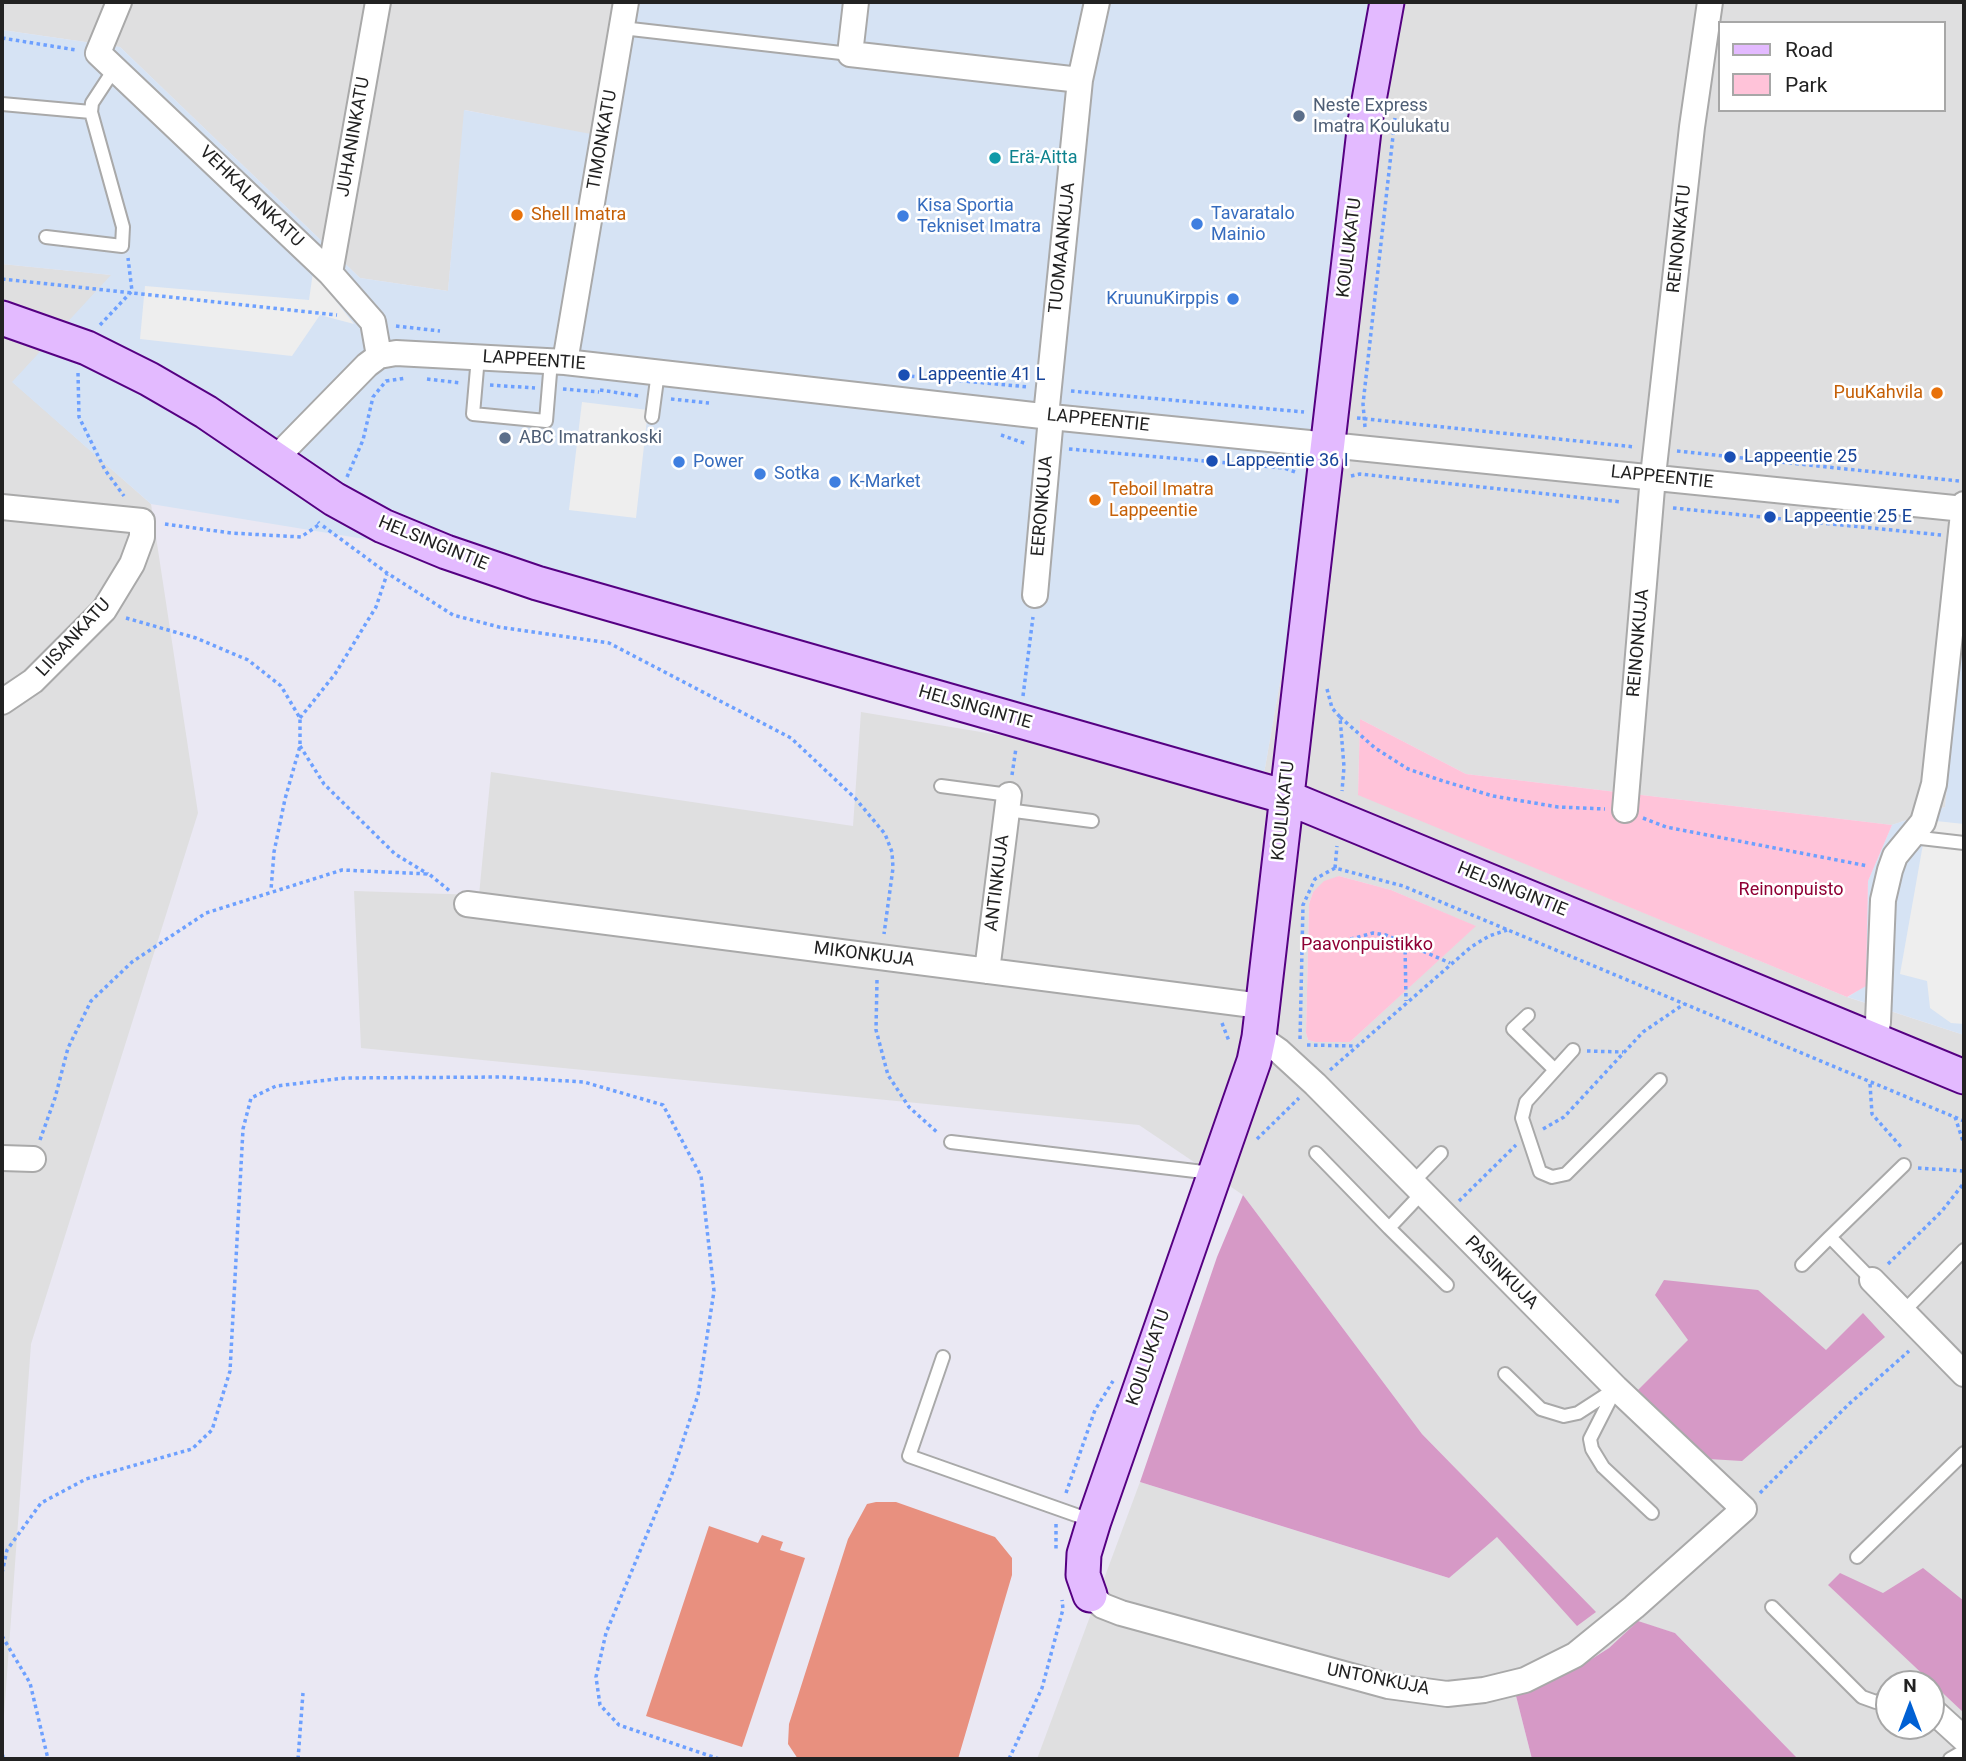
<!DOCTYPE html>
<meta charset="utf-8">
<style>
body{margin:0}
#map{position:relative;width:1966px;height:1761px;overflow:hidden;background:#eae8f3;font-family:Roboto,sans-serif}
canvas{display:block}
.frame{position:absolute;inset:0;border:4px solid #222;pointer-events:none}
.legend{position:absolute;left:1718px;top:21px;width:228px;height:91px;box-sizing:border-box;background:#fff;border:2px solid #a7a7a7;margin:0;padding:9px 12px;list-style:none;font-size:21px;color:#222}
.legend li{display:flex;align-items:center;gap:14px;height:35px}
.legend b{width:35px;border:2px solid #a7a7a7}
.north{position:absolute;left:1875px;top:1670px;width:70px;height:70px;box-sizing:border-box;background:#fff;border:2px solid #a7a7a7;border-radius:50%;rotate:0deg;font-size:19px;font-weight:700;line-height:28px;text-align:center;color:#222}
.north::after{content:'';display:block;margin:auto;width:24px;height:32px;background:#0060d4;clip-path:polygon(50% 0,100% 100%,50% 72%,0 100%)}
</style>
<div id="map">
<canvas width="1966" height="1761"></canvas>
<div class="frame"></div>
<ul class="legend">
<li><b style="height:9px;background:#e3baff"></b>Road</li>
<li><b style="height:19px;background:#ffc3d9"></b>Park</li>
</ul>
<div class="north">N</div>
</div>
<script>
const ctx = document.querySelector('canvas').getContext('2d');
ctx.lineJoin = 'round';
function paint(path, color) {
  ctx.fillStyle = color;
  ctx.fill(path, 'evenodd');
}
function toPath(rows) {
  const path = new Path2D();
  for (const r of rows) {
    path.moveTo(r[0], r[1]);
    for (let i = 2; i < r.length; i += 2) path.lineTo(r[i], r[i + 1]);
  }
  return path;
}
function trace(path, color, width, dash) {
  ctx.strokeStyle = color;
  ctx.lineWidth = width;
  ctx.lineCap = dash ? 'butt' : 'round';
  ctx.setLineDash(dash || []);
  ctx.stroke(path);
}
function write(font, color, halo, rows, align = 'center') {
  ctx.font = font + ' Roboto,sans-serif';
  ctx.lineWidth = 5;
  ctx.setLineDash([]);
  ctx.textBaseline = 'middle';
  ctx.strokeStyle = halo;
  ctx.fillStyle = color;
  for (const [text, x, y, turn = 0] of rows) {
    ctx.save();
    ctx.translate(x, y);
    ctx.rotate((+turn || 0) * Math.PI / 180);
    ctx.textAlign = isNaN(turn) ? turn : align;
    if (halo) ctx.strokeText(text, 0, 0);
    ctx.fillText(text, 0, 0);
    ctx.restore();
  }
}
const residential = toPath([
 [2,2,619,2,591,135,465,110,448,291,360,278,120,47,2,30],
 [1399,2,1964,2,1964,625,1945,807,1892,825,1466,774,1360,719,1358,794,1847,997,1964,1035,1964,1759,1798,1759,1675,1633,1638,1622,1609,1648,1587,1662,1552,1681,1515,1692,1532,1759,1037,1759,1140,1482,1449,1578,1508,1522,1422,1434,1243,1195,1139,1125,361,1048,354,891,479,895,491,772,853,826,861,712,1263,779],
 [1719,23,1943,23,1943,110,1719,110],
 [1339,876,1391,890,1475,926,1350,1042,1315,1042,1308,1040,1306,1033,1309,904,1313,892],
 [1889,1684,1931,1684,1931,1726,1889,1726],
 [2,264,112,275,13,382,151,504,198,813,31,1344,2,1743]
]);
const commercial = toPath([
 [619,2,1399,2,1263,779,535,567,151,504,12,382,111,275,2,264,2,30,120,47,360,278,448,291,464,110,591,134],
 [1964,625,1964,1035,1848,997,1865,986,1868,881,1892,825,1945,807]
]);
const forest = toPath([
 [1243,1195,1422,1434,1596,1612,1577,1626,1497,1537,1449,1578,1140,1482,1217,1257],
 [1664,1280,1758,1290,1826,1350,1863,1313,1885,1337,1742,1461,1709,1459,1638,1390,1688,1340,1655,1295],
 [1923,1568,1964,1601,1964,1713,1828,1585,1840,1573,1883,1593],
 [1638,1621,1675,1633,1798,1759,1532,1759,1515,1692,1552,1681,1587,1662,1609,1648]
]);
const park = toPath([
 [1360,719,1466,774,1892,825,1868,881,1866,986,1847,997,1358,795],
 [1339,876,1391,890,1476,926,1350,1042,1315,1042,1308,1040,1306,1033,1309,904,1313,892,1324,881]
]);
const pitch = toPath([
 [876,1502,896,1502,995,1537,1012,1558,1012,1575,958,1759,798,1759,788,1744,789,1724,848,1539,867,1504],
 [709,1526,758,1543,762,1535,783,1542,780,1550,805,1558,742,1747,646,1716]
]);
const parking = toPath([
 [313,272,354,324,320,315,292,356,140,339,145,286,309,300],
 [582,402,648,410,636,518,569,510],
 [1936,821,1964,824,1964,1024,1951,1023,1930,1008,1927,981,1900,974,1923,844]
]);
const path = toPath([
 [2,38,76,50],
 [2,279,337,315],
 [100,325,132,291,128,258],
 [396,326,440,331],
 [78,373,79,417,105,470,124,496],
 [897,375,1029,387],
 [427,379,461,383],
 [490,385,535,388],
 [563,389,599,392],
 [600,390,639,396],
 [1071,391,1304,412],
 [671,399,709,403],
 [1357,418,1635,447],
 [1365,427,1363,404,1395,118],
 [1001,435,1027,444],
 [1069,449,1284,468,1298,473],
 [1677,451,1959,481],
 [1351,476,1360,474,1622,502],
 [347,477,363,440,373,397,386,381,406,378],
 [1673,508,1941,535],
 [165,524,231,533,301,537,320,524,318,522],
 [323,526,387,573,453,615,499,627,609,643,791,738,855,798,885,834,892,852,893,868,884,934],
 [126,618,196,638,248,660,281,686,300,718,300,746,285,799,274,852,271,890],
 [1327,689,1332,708,1340,717,1344,767,1342,791],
 [1023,696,1033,617],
 [1340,717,1375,748,1408,769,1443,781,1493,796,1558,807,1605,809],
 [300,718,335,674,376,607,387,574],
 [300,746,324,784,395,854,428,874],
 [1012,775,1016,748],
 [1643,818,1666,827,1868,866],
 [1335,868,1337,846],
 [1302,938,1324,942,1344,941,1373,933,1386,935,1450,963],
 [1405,944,1406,1001],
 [877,980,876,1030,888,1075,909,1107,938,1133],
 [1222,1023,1229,1041],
 [1300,1039,1303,905,1315,879,1335,868,1403,886,1964,1121],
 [1307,1045,1355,1046],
 [1587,1051,1623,1052],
 [1330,1070,1471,947,1489,936,1507,930],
 [1870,1084,1872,1114,1902,1148],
 [1955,1117,1964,1144],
 [1543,1129,1564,1117,1643,1032,1684,1004],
 [1257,1139,1299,1098],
 [40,1140,55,1098,68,1048,91,1001,132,962,206,913,342,870,429,874,451,892],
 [1918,1168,1964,1171],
 [1459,1201,1516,1145],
 [1888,1264,1942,1211,1964,1183],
 [1066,1493,1095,1410,1113,1381],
 [1760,1493,1849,1404,1909,1351],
 [1056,1524,1056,1551],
 [2,1573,7,1550,41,1503,86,1479,192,1449,212,1430,230,1371,243,1129,251,1098,276,1086,345,1078,503,1077,584,1082,663,1105,701,1176,714,1291,698,1395,672,1474,606,1633,596,1677,600,1705,619,1725,719,1759],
 [2,1636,30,1683,48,1759],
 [2,1754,4,1759],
 [298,1759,303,1693],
 [1009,1759,1042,1688,1063,1609,1062,1600]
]);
const lane = toPath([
 [622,28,850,54],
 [2,104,91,112],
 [46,237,122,246,123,227,91,112,92,103,115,68],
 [478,357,473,414,546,421,551,361],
 [652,417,658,372],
 [941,786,1009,795],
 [1007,810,1092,821],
 [1912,837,1964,843],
 [1528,1015,1513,1029,1555,1070],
 [1573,1050,1526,1102,1522,1118,1540,1172,1552,1177,1566,1174,1660,1080],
 [951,1142,1212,1173],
 [1316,1153,1389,1228,1422,1193],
 [1412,1183,1441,1153],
 [1389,1228,1447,1285],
 [1802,1265,1830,1237],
 [1872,1280,1830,1237,1904,1165],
 [1903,1312,1964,1250],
 [943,1357,909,1456,1093,1521],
 [1505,1374,1541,1409,1564,1416,1578,1413,1612,1391],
 [1616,1388,1590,1439,1592,1449,1603,1467,1652,1513],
 [1857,1557,1964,1453],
 [1772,1607,1862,1697,1876,1702,1889,1697],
 [1950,1759,1964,1751]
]);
const street = toPath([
 [119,2,98,53,330,273,373,322,379,356],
 [856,2,850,54,1080,80],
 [330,273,378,2],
 [565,362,626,2],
 [1046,416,1080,80,1097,2],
 [274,460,367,365,379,356,396,353,565,362,1051,417,1964,509],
 [2,507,142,521,142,537,132,564,104,610,33,681,2,702],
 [1035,595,1051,417],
 [1625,810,1653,476,1692,127,1710,2],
 [467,904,1261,1006],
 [987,971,1009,795],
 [1875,1040,1878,1022,1883,900,1890,870,1895,856,1923,822,1934,784,1964,504],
 [2,1158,33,1159],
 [1872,1280,1964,1374],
 [1090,1595,1103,1606,1121,1613,1388,1686,1447,1694,1484,1690,1525,1680,1575,1655,1634,1607,1744,1509,1616,1388,1315,1084,1279,1051,1259,1037],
 [1931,1709,1964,1739]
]);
const secondary = toPath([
 [2,318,87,348,149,379,206,412,334,499,383,526,446,552,537,583,1286,797,1964,1077],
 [1090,1595,1083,1575,1084,1554,1094,1521,1254,1061,1259,1037,1365,122,1387,2]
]);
const markers = [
 [1299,116,7,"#5c6f8a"],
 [995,158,7,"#0f9aa8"],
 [517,215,7,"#e8710a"],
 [903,216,7,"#3f7fe0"],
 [1197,224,7,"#3f7fe0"],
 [1233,299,7,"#3f7fe0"],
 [904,375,7,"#1a4fb4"],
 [1937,393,7,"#e8710a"],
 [505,438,7,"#5c6f8a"],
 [1730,457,7,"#1a4fb4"],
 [1212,461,7,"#1a4fb4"],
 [679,462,7,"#3f7fe0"],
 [760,474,7,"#3f7fe0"],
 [835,482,7,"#3f7fe0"],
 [1095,500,7,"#e8710a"],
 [1770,517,7,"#1a4fb4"]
];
const serviceNames = [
 ["Neste Express",1313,106],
 ["Imatra Koulukatu",1313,127],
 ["ABC Imatrankoski",519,438]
];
const streetNames = [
 ["JUHANINKATU",354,137,-80],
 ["TIMONKATU",603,140,-80],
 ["VEHKALANKATU",251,197,44],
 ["REINONKATU",1680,239,-84],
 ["TUOMAANKUJA",1063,248,-84],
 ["KOULUKATU",1350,248,-83],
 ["LAPPEENTIE",534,361,4],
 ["LAPPEENTIE",1098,421,6],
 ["LAPPEENTIE",1662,478,6],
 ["EERONKUJA",1043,506,-85],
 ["HELSINGINTIE",433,544,22],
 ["LIISANKATU",74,638,-47],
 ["REINONKUJA",1639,643,-85],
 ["HELSINGINTIE",975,708,16],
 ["KOULUKATU",1284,811,-84],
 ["ANTINKUJA",998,883,-83],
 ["HELSINGINTIE",1512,890,22],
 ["MIKONKUJA",864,955,7],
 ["PASINKUJA",1501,1273,45],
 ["KOULUKATU",1149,1358,-71],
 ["UNTONKUJA",1378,1680,11]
];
const cultureNames = [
 ["Erä-Aitta",1009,158]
];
const shopNames = [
 ["Kisa Sportia",917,206],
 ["Tekniset Imatra",917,227],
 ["Tavaratalo",1211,214],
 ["Mainio",1211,235],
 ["KruunuKirppis",1219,299,"right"],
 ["Power",693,462],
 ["Sotka",774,474],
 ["K-Market",849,482]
];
const foodNames = [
 ["Shell Imatra",531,215],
 ["PuuKahvila",1923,393,"right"],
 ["Teboil Imatra",1109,490],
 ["Lappeentie",1109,511]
];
const transitNames = [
 ["Lappeentie 41 L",918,375],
 ["Lappeentie 25",1744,457],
 ["Lappeentie 36 I",1226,461],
 ["Lappeentie 25 E",1784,517]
];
const parkNames = [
 ["Reinonpuisto",1791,890],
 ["Paavonpuistikko",1367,945]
];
paint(residential, '#dfdfe0');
paint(commercial, '#d6e3f4');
paint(forest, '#d699c6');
paint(park, '#ffc3d9');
paint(pitch, '#e8907f');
paint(parking, '#eee');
trace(lane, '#a9a9a9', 16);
trace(street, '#a9a9a9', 28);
trace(secondary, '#550082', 37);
trace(path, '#6da0ff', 3.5, [3.5, 3.5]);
trace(lane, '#fff', 12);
trace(street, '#fff', 24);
trace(secondary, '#e3baff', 33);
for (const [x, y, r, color] of markers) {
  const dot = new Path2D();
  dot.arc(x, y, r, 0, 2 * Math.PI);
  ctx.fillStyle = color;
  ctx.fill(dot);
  trace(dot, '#fff', 2.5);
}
write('18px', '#4e5e75', '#fff', serviceNames, 'left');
write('18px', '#222', '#fff', streetNames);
write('18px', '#0d838f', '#fff', cultureNames, 'left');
write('18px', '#366cbe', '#fff', shopNames, 'left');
write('18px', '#c56008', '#fff', foodNames, 'left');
write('18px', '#164399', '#fff', transitNames, 'left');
write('18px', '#8f0035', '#fff', parkNames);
</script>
